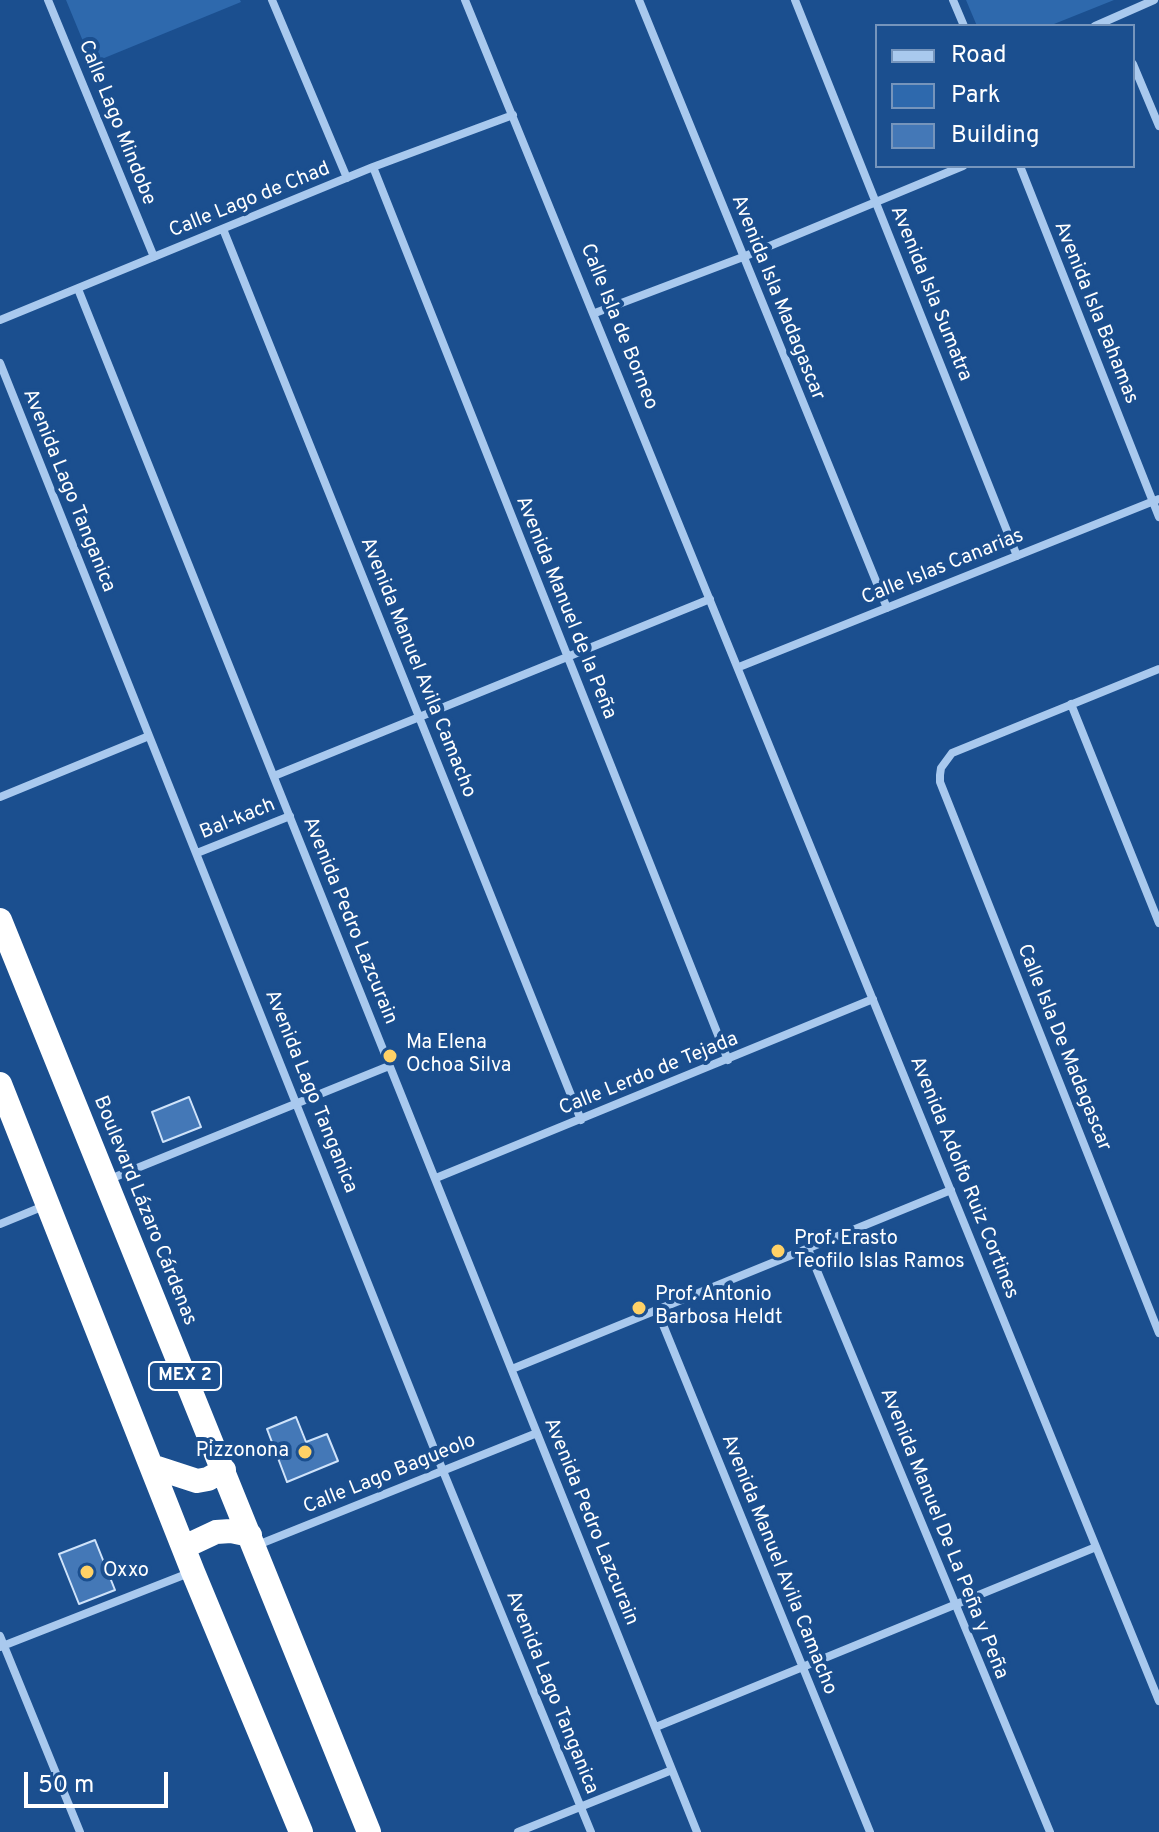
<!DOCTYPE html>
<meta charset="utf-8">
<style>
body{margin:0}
#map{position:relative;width:1159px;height:1832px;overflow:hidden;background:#1b4f8f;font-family:Overpass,sans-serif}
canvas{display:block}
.legend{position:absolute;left:875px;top:24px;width:260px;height:144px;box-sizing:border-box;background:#1b4f8f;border:2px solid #7695bc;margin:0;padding:10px 14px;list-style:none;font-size:24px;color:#fff}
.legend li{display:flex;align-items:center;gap:16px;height:40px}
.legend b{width:40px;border:2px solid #7695bc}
.scale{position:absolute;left:24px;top:1772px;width:144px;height:36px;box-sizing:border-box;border:4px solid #fff;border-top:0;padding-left:10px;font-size:24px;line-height:28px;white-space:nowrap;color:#fff;-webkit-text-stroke:6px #1b4f8f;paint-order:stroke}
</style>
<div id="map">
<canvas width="1159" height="1832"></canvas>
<ul class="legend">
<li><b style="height:10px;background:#a9c9ee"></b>Road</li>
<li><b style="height:22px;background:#2e69ad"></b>Park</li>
<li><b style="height:22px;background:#4478b7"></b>Building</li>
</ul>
<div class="scale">50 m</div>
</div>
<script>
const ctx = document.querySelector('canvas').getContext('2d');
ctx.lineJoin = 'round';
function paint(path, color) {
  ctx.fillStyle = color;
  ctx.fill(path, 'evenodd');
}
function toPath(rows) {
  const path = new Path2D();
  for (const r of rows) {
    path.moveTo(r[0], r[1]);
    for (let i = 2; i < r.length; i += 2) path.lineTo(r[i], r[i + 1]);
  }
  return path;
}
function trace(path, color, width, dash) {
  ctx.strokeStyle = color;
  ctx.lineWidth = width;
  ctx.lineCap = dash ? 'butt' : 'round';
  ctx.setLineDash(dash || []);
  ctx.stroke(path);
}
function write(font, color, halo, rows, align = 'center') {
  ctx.font = font + ' Overpass,sans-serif';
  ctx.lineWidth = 8;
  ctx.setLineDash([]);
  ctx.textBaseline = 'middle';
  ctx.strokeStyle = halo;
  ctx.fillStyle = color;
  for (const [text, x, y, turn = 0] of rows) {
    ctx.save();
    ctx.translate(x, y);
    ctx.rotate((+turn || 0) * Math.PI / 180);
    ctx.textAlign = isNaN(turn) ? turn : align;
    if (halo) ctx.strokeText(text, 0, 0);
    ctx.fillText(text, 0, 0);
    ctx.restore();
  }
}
const green = toPath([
 [66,0,240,0,241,2,92,63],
 [966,0,1114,0,1049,26,977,26]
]);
const building = toPath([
 [189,1097,201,1127,163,1142,152,1112,189,1097],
 [296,1417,306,1442,327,1434,338,1461,287,1482,267,1429,296,1417],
 [95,1540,115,1590,79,1604,59,1554,95,1540]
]);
const street = toPath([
 [48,0,154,257],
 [272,0,347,178],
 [465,0,1159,1701],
 [639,0,887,608],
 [795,0,1017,556],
 [953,0,964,26],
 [1095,26,1154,0],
 [1133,64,1159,126],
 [1020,166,1159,517],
 [373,167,728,1060],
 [223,229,581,1120],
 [78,289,697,1832],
 [595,313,743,257,963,166],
 [0,320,373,167,513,115],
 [0,363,443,1471,591,1832],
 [739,667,1159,499],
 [1159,669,952,753,941,768,940,775,940,782,1159,1333],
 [1071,704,1159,923],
 [274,776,710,599],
 [0,797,149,736],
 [197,853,290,816],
 [436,1178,873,999],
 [110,1179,389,1066],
 [0,1224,44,1206],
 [808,1249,1050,1832],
 [657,1310,870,1832],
 [512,1369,951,1190],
 [255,1546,537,1433],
 [0,1636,80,1832],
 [0,1647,189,1573],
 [656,1727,1096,1547],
 [518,1832,672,1770]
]);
const highway = toPath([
 [0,920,369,1832],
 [0,1084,193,1572,301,1832],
 [151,1466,197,1481,208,1479,224,1470],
 [184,1547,216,1532,231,1531,250,1535]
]);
const markers = [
 [390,1056,8,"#ffd166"],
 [778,1251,8,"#ffd166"],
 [639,1308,8,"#ffd166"],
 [305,1452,8,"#ffd166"],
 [87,1572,8,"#ffd166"]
];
const shields = [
 [185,1376,72]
];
const shieldNames = [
 ["MEX 2",185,1376]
];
const streetNames = [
 ["Calle Lago Mindobe",116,123,68],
 ["Calle Lago de Chad",250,201,-22],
 ["Avenida Isla Sumatra",930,294,68],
 ["Avenida Isla Madagascar",777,298,68],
 ["Avenida Isla Bahamas",1095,313,68],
 ["Calle Isla de Borneo",618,327,68],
 ["Avenida Lago Tanganica",68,491,68],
 ["Calle Islas Canarias",943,568,-22],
 ["Avenida Manuel de la Peña",565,608,68],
 ["Avenida Manuel Avila Camacho",417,668,68],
 ["Bal-kach",238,820,-22],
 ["Avenida Pedro Lazcurain",349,921,68],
 ["Calle Isla De Madagascar",1063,1048,68],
 ["Calle Lerdo de Tejada",649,1075,-22],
 ["Avenida Lago Tanganica",310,1092,68],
 ["Avenida Adolfo Ruiz Cortines",963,1178,68],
 ["Boulevard Lázaro Cárdenas",144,1211,68],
 ["Calle Lago Bagueolo",390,1475,-22],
 ["Avenida Pedro Lazcurain",590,1522,68],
 ["Avenida Manuel De La Peña y Peña",943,1534,68],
 ["Avenida Manuel Avila Camacho",778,1565,68],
 ["Avenida Lago Tanganica",551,1693,68]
];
const poiNames = [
 ["Ma Elena",406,1044],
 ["Ochoa Silva",406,1067],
 ["Prof. Erasto",794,1240],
 ["Teofilo Islas Ramos",794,1263],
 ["Prof. Antonio",655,1296],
 ["Barbosa Heldt",655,1319],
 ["Pizzonona",289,1452,"right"],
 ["Oxxo",103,1572]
];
paint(green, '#2e69ad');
paint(building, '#4478b7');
trace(building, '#cfe3fa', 2);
trace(street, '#a9c9ee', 8);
trace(highway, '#fff', 24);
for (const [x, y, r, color] of markers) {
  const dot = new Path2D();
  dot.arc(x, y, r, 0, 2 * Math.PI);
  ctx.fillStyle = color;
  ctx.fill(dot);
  trace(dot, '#1b4f8f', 3);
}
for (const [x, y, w] of shields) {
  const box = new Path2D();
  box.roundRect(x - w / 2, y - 14, w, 28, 6);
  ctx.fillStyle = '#1b4f8f';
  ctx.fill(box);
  trace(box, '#fff', 2);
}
write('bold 18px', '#fff', null, shieldNames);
write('20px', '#fff', '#1b4f8f', streetNames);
write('20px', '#fff', '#1b4f8f', poiNames, 'left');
</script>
